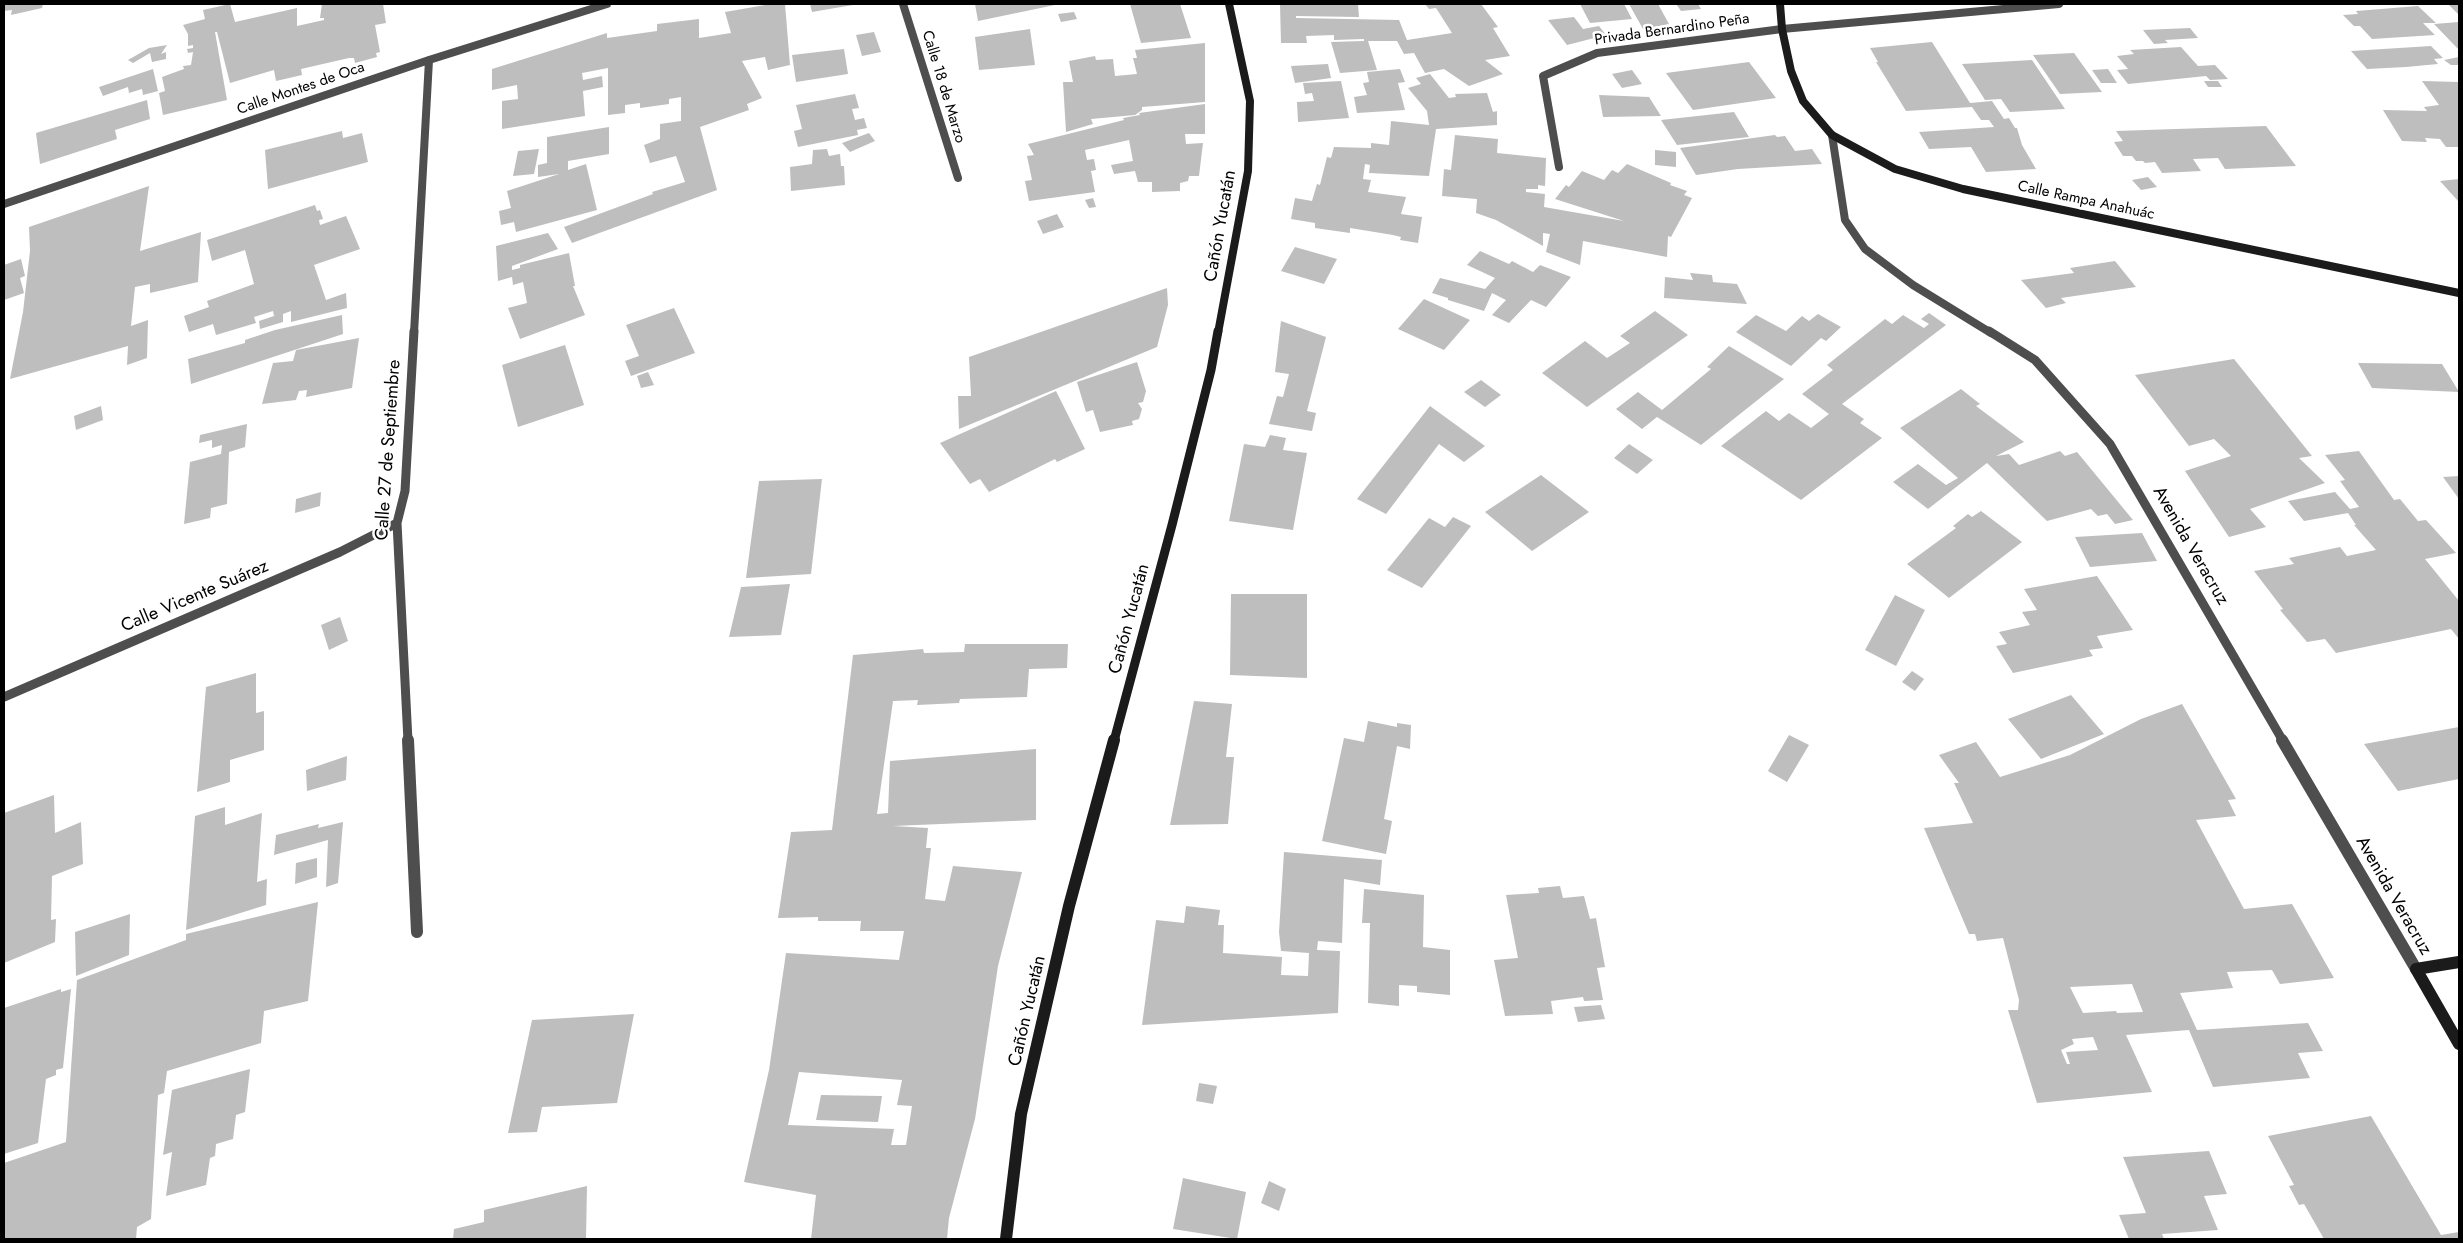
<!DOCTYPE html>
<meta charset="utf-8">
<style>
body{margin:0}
#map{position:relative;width:2463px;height:1243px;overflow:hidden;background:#fff;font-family:Jost,sans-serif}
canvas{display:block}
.frame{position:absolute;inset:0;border:5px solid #000;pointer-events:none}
</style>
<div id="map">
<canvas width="2463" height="1243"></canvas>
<div class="frame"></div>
</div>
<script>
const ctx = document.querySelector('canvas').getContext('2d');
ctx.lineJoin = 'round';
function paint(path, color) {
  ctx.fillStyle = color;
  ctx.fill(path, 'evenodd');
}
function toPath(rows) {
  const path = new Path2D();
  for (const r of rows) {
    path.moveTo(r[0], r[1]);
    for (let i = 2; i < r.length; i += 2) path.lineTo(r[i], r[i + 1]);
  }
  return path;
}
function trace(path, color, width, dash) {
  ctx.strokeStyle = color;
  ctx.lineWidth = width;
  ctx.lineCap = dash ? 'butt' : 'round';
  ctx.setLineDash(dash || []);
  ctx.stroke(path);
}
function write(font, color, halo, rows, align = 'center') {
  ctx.font = font + ' Jost,sans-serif';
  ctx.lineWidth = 5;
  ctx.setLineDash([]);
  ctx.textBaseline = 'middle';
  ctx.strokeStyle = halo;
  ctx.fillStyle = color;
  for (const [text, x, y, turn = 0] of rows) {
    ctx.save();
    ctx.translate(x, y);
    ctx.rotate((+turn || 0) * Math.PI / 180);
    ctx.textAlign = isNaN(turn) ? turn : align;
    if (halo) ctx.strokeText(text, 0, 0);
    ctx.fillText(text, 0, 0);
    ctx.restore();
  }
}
const building = toPath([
 [4,4,43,4,42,8,11,15,12,10,4,11],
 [230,4,235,22,297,8,297,26,324,20,324,18,320,18,322,4,383,4,386,23,375,25,380,52,376,53,377,57,355,63,354,58,349,58,301,69,302,75,276,81,274,70,230,83,217,32,215,32,227,100,163,115,159,93,165,91,162,77,184,69,183,66,191,65,193,52,188,53,187,49,193,48,193,45,188,46,188,34,183,25,205,19,203,10],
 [771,4,785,4,790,65,768,70,765,57,742,61,762,98,747,104,749,110,700,127,717,190,572,243,564,227,653,194,652,192,685,182,676,156,650,163,644,145,660,139,660,124,681,121,681,97,669,99,669,104,640,108,640,103,625,105,625,113,608,115,608,68,582,73,583,80,602,76,603,87,583,91,585,116,502,129,502,101,518,99,517,85,492,90,492,69,607,33,607,38,657,31,657,24,699,19,699,38,731,33,725,12],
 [810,4,853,4,853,5,812,12],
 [975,4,1055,4,1055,5,978,21],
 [1130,4,1180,4,1191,38,1141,43],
 [1280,4,1358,4,1359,17,1296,16,1296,18,1399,20,1407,40,1452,33,1436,8,1429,9,1425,4,1481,4,1498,27,1493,28,1510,56,1485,60,1503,74,1469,86,1444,69,1425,73,1414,53,1404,54,1397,41,1368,41,1377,70,1340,73,1331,42,1364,41,1364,39,1334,40,1334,35,1306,36,1307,43,1281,43],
 [1580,4,1624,4,1632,19,1590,23],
 [1629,4,1658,4,1669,24,1643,29],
 [1676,4,1698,4,1701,9,1681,11],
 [2448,4,2459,4,2459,15],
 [2418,6,2436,23,2423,23,2435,35,2372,39,2360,26,2354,26,2343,15,2358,14,2356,11],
 [1074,12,1077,19,1061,22,1058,14],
 [1574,17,1583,29,1599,26,1606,35,1567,45,1548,20],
 [2459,22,2459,50,2434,24],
 [2190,28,2198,38,2165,40,2168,43,2154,44,2143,30],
 [1030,29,1035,65,979,70,975,37],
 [874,32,881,52,862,56,856,35],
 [1932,42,1970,103,1992,101,2004,119,2009,118,2015,128,2017,128,2022,145,2036,169,1986,172,1971,147,1929,149,1919,132,1994,127,1989,120,1981,120,1972,107,1906,111,1876,62,1878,62,1870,48],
 [1205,43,1205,102,1142,107,1142,110,1135,115,1091,119,1093,124,1066,132,1063,82,1073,82,1069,61,1095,56,1096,60,1113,59,1115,76,1137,74,1133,58,1137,58,1135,50],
 [167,45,161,54,166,52,166,59,152,62,150,53,133,63,128,60,149,48],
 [2431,46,2443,58,2434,59,2438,64,2406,67,2367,69,2351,51],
 [2181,47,2198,66,2215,65,2228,79,2210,80,2206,76,2128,84,2117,70,2128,69,2117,56,2134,54,2130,50],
 [844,49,848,74,796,82,792,55],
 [2074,53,2102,92,2060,94,2033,55],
 [2459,57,2459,65,2451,65,2444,60],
 [2032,60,2065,109,2010,112,2001,99,1985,100,1962,64],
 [1749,62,1776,98,1693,110,1666,73],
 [1328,64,1331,78,1295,83,1291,66],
 [153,69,158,91,143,95,142,89,129,93,128,87,103,96,99,87],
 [1400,69,1405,82,1398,83,1405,110,1357,113,1354,97,1367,95,1363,83,1369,82,1367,72],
 [2108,69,2117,83,2101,83,2092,70],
 [1632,70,1642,84,1622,88,1612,74],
 [1430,74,1449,98,1456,97,1455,94,1487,93,1493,112,1497,111,1497,125,1436,129,1429,176,1369,173,1370,165,1365,164,1363,179,1371,180,1368,192,1406,197,1401,214,1422,217,1418,243,1400,240,1401,237,1393,235,1350,228,1350,233,1315,228,1315,223,1291,219,1295,198,1312,201,1317,184,1320,185,1327,157,1331,158,1334,147,1371,148,1371,143,1389,145,1391,121,1429,125,1427,111,1408,88,1421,84,1416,78],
 [1341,81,1349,118,1298,122,1297,102,1314,101,1312,93,1305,94,1303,83],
 [2204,81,2218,81,2222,87,2208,87],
 [2422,81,2459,82,2459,147,2446,147,2440,139,2425,138,2427,142,2402,141,2383,110,2427,111,2424,107,2439,105],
 [855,94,859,108,852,109,855,120,864,118,867,128,857,130,858,135,798,147,794,131,802,129,796,105],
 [1599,95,1649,97,1661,116,1603,117],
 [147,100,150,119,115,130,117,139,40,164,36,133],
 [1205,104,1205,134,1185,134,1186,144,1203,143,1199,176,1189,176,1188,181,1180,183,1180,191,1152,192,1152,182,1138,182,1135,171,1114,174,1111,165,1133,161,1129,140,1085,150,1087,160,1094,159,1096,170,1091,171,1095,192,1029,201,1025,181,1032,180,1027,156,1034,155,1028,144,1124,120,1123,118,1140,115,1139,113],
 [1734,112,1749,137,1677,145,1661,120],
 [2266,126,2296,166,2225,169,2218,158,2193,159,2201,171,2162,173,2155,162,2145,163,2143,161,2136,161,2132,156,2123,156,2114,142,2123,141,2116,131],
 [609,127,609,154,568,161,568,170,586,164,597,210,516,232,514,222,501,225,499,211,511,208,507,191,559,174,538,177,538,165,547,163,547,137],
 [342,131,343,138,362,133,368,162,268,189,265,150],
 [869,133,875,141,850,152,842,143],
 [1455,135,1498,139,1497,153,1546,158,1545,186,1538,185,1538,189,1526,189,1526,192,1545,194,1544,207,1624,221,1555,199,1566,185,1569,187,1582,171,1604,180,1612,170,1618,173,1627,164,1671,183,1670,185,1687,191,1684,195,1692,198,1671,237,1668,236,1667,257,1583,241,1580,265,1546,252,1550,234,1543,233,1543,246,1496,220,1476,213,1477,199,1442,196,1444,169,1451,170],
 [1775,135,1777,137,1785,136,1795,151,1812,149,1822,164,1738,169,1696,175,1680,148],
 [539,149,534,174,513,176,518,151],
 [827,149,829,156,840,154,841,166,844,166,845,185,791,191,790,167,812,164,813,150],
 [1655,150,1676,152,1676,167,1655,165],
 [2148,177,2157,187,2141,190,2132,180],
 [2459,179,2459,201,2458,201,2440,181],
 [149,186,140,251,201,232,198,282,150,293,150,284,135,287,131,326,148,320,147,358,127,365,128,346,10,379,23,312,30,251,29,227],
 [1093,198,1096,207,1089,208,1085,200],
 [315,205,317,211,320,210,323,219,319,220,320,225,346,216,360,249,314,265,326,300,346,293,347,308,291,322,291,311,283,314,283,322,260,329,259,321,274,316,273,311,254,317,256,323,216,335,213,324,189,332,184,316,209,307,207,301,254,284,245,250,212,261,207,240],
 [1057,214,1064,227,1043,234,1037,221],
 [548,233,558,249,512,266,512,270,520,268,520,265,569,253,575,286,573,286,585,315,520,339,508,308,527,303,523,282,513,285,512,277,498,281,496,246],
 [1295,247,1337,259,1324,284,1281,271],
 [1480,251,1509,264,1512,261,1533,272,1540,265,1571,277,1546,307,1531,300,1509,323,1492,315,1506,300,1492,293,1484,311,1448,300,1448,298,1432,293,1440,278,1485,289,1495,278,1467,265],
 [21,259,25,276,20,278,24,293,4,300,4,265],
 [2115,261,2136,287,2061,298,2066,303,2046,308,2021,280,2074,273,2070,268],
 [1690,273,1712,275,1713,282,1737,284,1747,304,1664,298,1665,277,1693,280],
 [1167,288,1168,305,1157,347,959,429,958,396,971,396,969,357],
 [1424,299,1470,320,1444,350,1398,329],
 [674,308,695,353,631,376,625,361,639,356,626,325],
 [1655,311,1688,335,1587,407,1542,373,1585,341,1607,358,1630,343,1620,336],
 [1929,313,1946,325,1842,404,1864,419,1860,423,1882,438,1801,500,1721,446,1766,411,1779,421,1789,413,1811,428,1829,414,1802,394,1833,370,1827,365,1885,319,1892,324,1903,315,1924,328,1929,324,1921,319],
 [1818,314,1841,327,1826,341,1821,338,1791,366,1736,332,1756,315,1786,331,1802,316,1809,321],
 [342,315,343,334,191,384,188,359,245,343,245,340,275,330],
 [1281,321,1326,337,1307,411,1316,413,1312,431,1269,424,1277,396,1283,397,1289,374,1275,372],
 [359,338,352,388,306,397,307,390,299,391,296,400,262,404,273,363,293,361,296,350],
 [565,345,584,405,518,427,502,365],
 [1729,346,1784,379,1701,445,1657,417,1642,429,1616,409,1638,392,1662,410,1711,369,1707,367],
 [2234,359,2312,456,2299,458,2325,483,2250,509,2266,527,2229,537,2185,471,2231,456,2214,439,2189,446,2135,375],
 [1137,362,1146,391,1143,402,1138,403,1142,409,1139,419,1132,421,1133,425,1100,432,1093,410,1086,412,1077,382],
 [2358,363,2442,364,2459,392,2372,388],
 [648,372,654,385,641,388,637,376],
 [1481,380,1501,395,1485,407,1464,392],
 [1961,389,1980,404,1976,406,2024,442,1996,456,2009,454,2019,465,2060,451,2065,456,2077,452,2133,520,2115,524,2107,514,2098,516,2091,509,2047,521,1987,463,1928,509,1893,482,1918,464,1946,485,1958,478,1900,428],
 [1056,391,1085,449,1057,462,1055,459,989,492,980,479,970,484,940,443],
 [101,406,103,420,76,430,74,416],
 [1430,406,1485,446,1464,462,1439,444,1386,514,1357,499],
 [247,424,245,447,229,452,227,504,211,508,210,518,184,524,190,462,221,454,222,445,212,448,212,440,199,443,200,435],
 [1270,435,1286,438,1283,450,1307,453,1293,530,1229,521,1244,444,1265,447],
 [1629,444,1653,460,1637,474,1614,458],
 [2359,451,2394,500,2400,499,2418,521,2426,520,2456,553,2425,559,2459,601,2459,639,2451,629,2336,653,2325,639,2307,642,2280,610,2283,609,2254,571,2294,564,2289,558,2340,547,2347,556,2376,550,2354,525,2356,525,2348,513,2304,521,2288,501,2335,492,2350,509,2359,507,2340,481,2345,480,2325,455],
 [1541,475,1589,512,1532,551,1485,512],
 [2459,476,2459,499,2443,477],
 [822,479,811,574,746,578,759,481],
 [321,492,320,506,295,513,296,499],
 [1981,511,2022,542,1949,598,1907,564,1956,528,1953,526,1968,514,1972,517],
 [1453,517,1471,526,1422,588,1387,570,1429,518,1445,527],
 [2142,533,2157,561,2090,567,2075,537],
 [2097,576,2133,630,2097,636,2103,648,2089,650,2093,656,2013,673,1996,646,2007,644,1999,632,2030,625,2022,612,2037,610,2024,589],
 [790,584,781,635,729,637,741,587],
 [1231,594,1307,594,1307,678,1230,675],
 [1895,595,1925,610,1896,666,1865,650],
 [340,617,348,641,329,650,321,625],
 [965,644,1068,644,1067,668,1029,669,1027,697,960,699,959,703,917,705,918,700,893,701,877,814,888,813,890,761,1036,749,1036,820,893,826,928,828,926,848,931,848,925,899,945,901,953,866,1022,872,998,966,975,1119,949,1218,947,1239,811,1239,816,1195,744,1182,769,1070,786,953,899,960,904,931,860,931,861,921,818,921,818,917,778,918,791,832,832,830,853,655,923,649,924,653,964,652],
 [799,1072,902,1080,897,1105,912,1106,906,1145,891,1145,894,1129,788,1125],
 [1912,671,1924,679,1915,691,1902,682],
 [256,673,256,713,264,711,264,750,230,760,230,782,197,792,206,687],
 [2071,695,2104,734,2041,759,2008,719],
 [1194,701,1232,704,1226,757,1234,757,1228,824,1170,825],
 [2182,704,2236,799,2228,800,2236,816,2196,820,2244,909,2292,904,2334,978,2280,984,2272,970,2227,972,2233,988,2180,993,2197,1030,2308,1023,2323,1051,2298,1053,2310,1078,2213,1087,2189,1030,2126,1035,2152,1092,2037,1103,2008,1010,2018,1010,2019,1000,2003,938,1977,941,1975,934,1969,934,1924,828,1973,823,1954,783,1959,783,1939,755,1976,742,2000,777,2070,755,2141,719],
 [2132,984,2143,1012,2117,1013,2116,1011,2083,1013,2070,987],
 [2093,1037,2098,1050,2066,1052,2070,1064,2067,1064,2061,1050,2074,1044,2072,1039],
 [1368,721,1397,727,1397,723,1411,725,1410,749,1397,746,1384,819,1392,821,1386,854,1322,841,1344,738,1364,742],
 [2459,727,2459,779,2398,791,2364,744],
 [1789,735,1809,745,1787,782,1768,771],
 [347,756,346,780,307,791,306,770],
 [54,795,55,833,81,822,83,864,52,876,51,920,56,919,55,942,4,963,4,813],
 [225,807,225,825,262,813,257,882,267,879,266,905,186,930,195,816],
 [343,822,338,883,326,887,328,840,274,855,276,835,319,824,318,828],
 [1284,852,1382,860,1380,885,1344,879,1342,943,1318,941,1317,950,1340,951,1338,1013,1142,1025,1156,920,1184,923,1186,906,1220,910,1218,925,1224,925,1223,953,1282,957,1281,975,1308,976,1309,953,1281,951,1279,932],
 [317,858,317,877,295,884,296,863],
 [1560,886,1563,898,1584,896,1590,919,1596,918,1605,967,1597,968,1603,1000,1584,1001,1583,997,1551,1001,1553,1014,1505,1016,1494,960,1518,958,1506,895,1539,893,1538,888],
 [1364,889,1424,895,1423,947,1450,950,1450,995,1417,992,1417,986,1399,985,1399,1006,1368,1003,1370,923,1362,923],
 [318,902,308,1001,264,1011,261,1043,167,1071,164,1093,158,1095,151,1219,137,1227,136,1239,4,1239,4,1163,66,1142,77,980,186,940,186,934],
 [130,914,129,955,76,976,75,932],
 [61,989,61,992,71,989,63,1068,56,1070,56,1075,46,1079,38,1143,4,1154,4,1008],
 [1601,1005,1605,1019,1578,1022,1574,1007],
 [634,1014,617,1103,542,1107,537,1132,508,1133,532,1020],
 [250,1069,245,1112,236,1115,233,1139,216,1144,215,1156,210,1158,206,1185,166,1196,172,1152,163,1155,172,1090],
 [1199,1083,1217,1086,1213,1104,1196,1101],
 [821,1095,882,1096,878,1122,816,1120],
 [2371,1116,2441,1235,2459,1232,2459,1239,2324,1239,2304,1204,2299,1205,2289,1186,2294,1185,2268,1136],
 [2209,1151,2227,1194,2204,1196,2218,1230,2162,1234,2164,1239,2129,1239,2119,1215,2146,1213,2123,1157],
 [1183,1178,1246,1192,1237,1239,1173,1229],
 [1269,1181,1286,1189,1279,1211,1261,1203],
 [587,1186,586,1239,453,1239,454,1229,484,1222,484,1210]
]);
const streetFar2 = toPath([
 [903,4,958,178],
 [1832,135,1845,220,1865,249,1913,285,1991,333],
 [1559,167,1543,76,1597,53,1782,29,2059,4],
 [4,204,429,60,607,4],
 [414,333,429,60]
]);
const streetFar1 = toPath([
 [1989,331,2035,360,2110,444,2283,741],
 [4,697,340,552,397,523],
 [408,741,397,523,405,491,414,331]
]);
const street = toPath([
 [408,740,417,932],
 [2282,740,2416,969]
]);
const secondaryFar2 = toPath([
 [1780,4,1782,29,1791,71,1803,101,1832,135,1895,169,1963,189,2459,293],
 [1218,333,1248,171,1250,101,1229,4]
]);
const secondaryFar1 = toPath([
 [1114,741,1172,525,1211,370,1218,331]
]);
const secondary = toPath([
 [2459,962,2416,969,2459,1044],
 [1006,1239,1021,1114,1069,906,1114,740]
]);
const farStreetnames = [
 ["Privada Bernardino Peña",1672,30,-8],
 ["Calle 18 de Marzo",943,87,73],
 ["Calle Montes de Oca",301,89,-19],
 ["Calle Rampa Anahuác",2086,201,12]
];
const streetNames = [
 ["Cañón Yucatán",1221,226,-80],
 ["Calle 27 de Septiembre",389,450,-86],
 ["Avenida Veracruz",2190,546,60],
 ["Calle Vicente Suárez",195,597,-23],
 ["Cañón Yucatán",1130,619,-75],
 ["Avenida Veracruz",2393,896,60],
 ["Cañón Yucatán",1028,1011,-77]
];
paint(building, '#bebebe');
trace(streetFar2, '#4e4e4e', 8);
trace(streetFar1, '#4e4e4e', 9);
trace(street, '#4e4e4e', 12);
trace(secondaryFar2, '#1b1b1b', 8);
trace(secondaryFar1, '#1b1b1b', 9);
trace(secondary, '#1b1b1b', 12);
write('15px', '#000', '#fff', farStreetnames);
write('18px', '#000', '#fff', streetNames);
</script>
